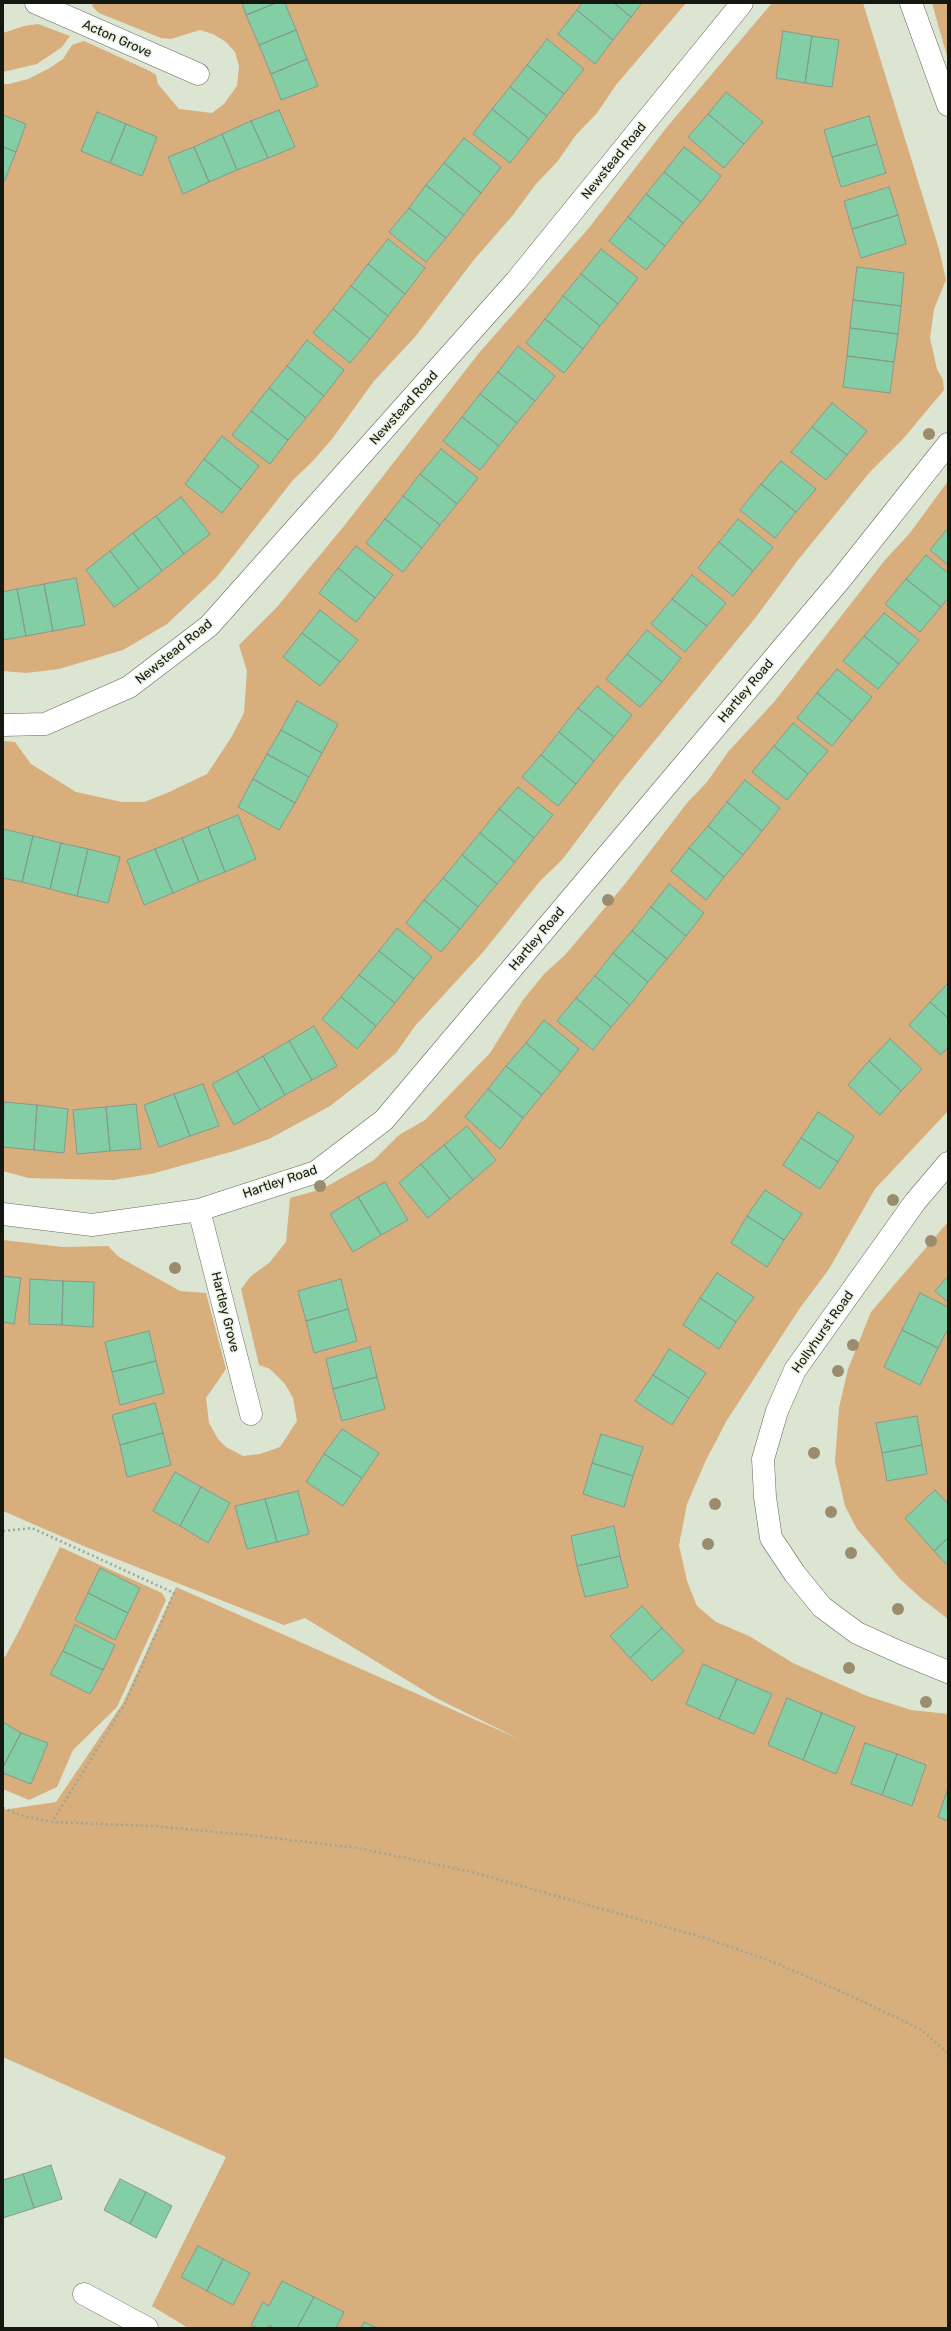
<!DOCTYPE html>
<style>
body{margin:0}
#map{position:relative;width:951px;height:2331px;overflow:hidden;background:#dbe5d2;font-family:Rubik,sans-serif}
canvas{display:block}
.frame{position:absolute;inset:0;border:4px solid #141811;pointer-events:none}
</style>
<div id="map">
<canvas width="951" height="2331"></canvas>
<div class="frame"></div>
</div>
<script>
const ctx = document.querySelector('canvas').getContext('2d');
ctx.lineJoin = 'round';
function paint(path, color) {
  ctx.fillStyle = color;
  ctx.fill(path, 'evenodd');
}
function toPath(rows) {
  const path = new Path2D();
  for (const r of rows) {
    path.moveTo(r[0], r[1]);
    for (let i = 2; i < r.length; i += 2) path.lineTo(r[i], r[i + 1]);
  }
  return path;
}
function trace(path, color, width, dash) {
  ctx.strokeStyle = color;
  ctx.lineWidth = width;
  ctx.lineCap = dash ? 'butt' : 'round';
  ctx.setLineDash(dash || []);
  ctx.stroke(path);
}
function write(font, color, halo, rows, align = 'center') {
  ctx.font = font + ' Rubik,sans-serif';
  ctx.lineWidth = 3;
  ctx.setLineDash([]);
  ctx.textBaseline = 'middle';
  ctx.strokeStyle = halo;
  ctx.fillStyle = color;
  for (const [text, x, y, turn = 0] of rows) {
    ctx.save();
    ctx.translate(x, y);
    ctx.rotate((+turn || 0) * Math.PI / 180);
    ctx.textAlign = isNaN(turn) ? turn : align;
    if (halo) ctx.strokeText(text, 0, 0);
    ctx.fillText(text, 0, 0);
    ctx.restore();
  }
}
const green = toPath([
 [93,3,686,3,616,85,597,113,576,135,557,162,536,184,513,215,473,261,415,337,374,381,332,439,313,461,293,480,216,578,167,624,123,650,59,669,26,673,3,671,3,84,9,84,28,79,48,69,63,59,72,45,84,41,150,71,156,75,158,84,179,109,212,113,224,104,237,86,239,66,235,52,226,42,213,34,200,30,171,39,161,38,99,13,92,6],
 [772,3,863,3,939,249,946,280,934,309,930,338,937,369,943,380,944,390,903,439,870,472,798,560,756,617,620,783,562,860,540,881,484,951,415,1026,396,1053,366,1078,330,1106,269,1139,234,1151,151,1174,113,1180,28,1178,3,1171,3,741,15,742,31,764,76,792,122,802,144,802,167,793,207,774,231,738,244,713,247,671,239,645,277,607,344,526,479,353,588,229,667,127],
 [932,3,948,3,948,59,943,42],
 [38,24,70,36,62,47,37,64,3,72,3,33,24,26],
 [948,481,948,1111,875,1189,829,1269,800,1308,727,1420,706,1460,687,1504,679,1545,687,1581,697,1606,716,1622,749,1636,793,1663,867,1696,911,1710,948,1714,948,2328,188,2328,152,2306,226,2157,3,2057,3,1810,56,1802,123,1703,176,1587,519,1739,436,1698,305,1618,284,1625,86,1547,3,1511,3,1240,63,1247,108,1246,119,1257,180,1291,206,1293,226,1369,206,1398,209,1423,218,1439,226,1447,243,1456,260,1454,280,1447,297,1421,293,1398,285,1384,270,1369,259,1365,241,1289,251,1276,269,1263,286,1242,290,1198,322,1189,374,1160,399,1135,425,1120,490,1053,523,1000,544,974,565,955,625,884,687,803,707,782,728,752,774,702,885,560,910,533],
 [948,1222,948,1619,922,1599,900,1579,857,1529,845,1506,835,1462,839,1408,848,1369,871,1312],
 [60,1547,162,1593,166,1600,117,1707,73,1750,57,1787,29,1800,3,1789,3,1656,5,1657,20,1629]
]);
const building = toPath([
 [242,3,276,3,246,15,242,3],
 [276,3,285,3,296,30,259,45,246,15,276,3],
 [582,3,614,3,631,17,613,40,577,10,582,3],
 [614,3,642,3,631,17,614,3],
 [577,10,613,40,595,64,558,34,577,10],
 [296,30,307,59,271,74,259,45,296,30],
 [783,31,812,36,805,83,776,78,783,31],
 [812,36,839,40,832,87,805,83,812,36],
 [547,39,584,69,564,94,527,65,547,39],
 [307,59,318,86,281,100,271,74,307,59],
 [527,65,564,94,547,116,510,87,527,65],
 [510,87,547,116,529,139,492,109,510,87],
 [726,92,763,122,744,144,708,114,726,92],
 [492,109,529,139,510,163,473,134,492,109],
 [279,110,295,147,268,158,251,121,279,110],
 [97,112,126,124,110,163,81,151,97,112],
 [708,114,744,144,724,168,688,137,708,114],
 [3,115,26,124,16,152,3,147,3,115],
 [869,116,877,144,832,157,824,130,869,116],
 [251,121,268,158,237,170,222,134,251,121],
 [126,124,157,137,142,176,110,163,126,124],
 [222,134,237,170,209,182,194,147,222,134],
 [464,138,501,167,481,193,444,163,464,138],
 [877,144,886,173,841,187,832,157,877,144],
 [3,147,16,152,4,182,3,182,3,147],
 [194,147,209,182,183,194,168,157,194,147],
 [684,147,721,176,701,202,664,172,684,147],
 [444,163,481,193,464,215,426,185,444,163],
 [664,172,701,202,683,223,646,194,664,172],
 [426,185,464,215,446,238,409,208,426,185],
 [889,187,898,215,852,229,844,201,889,187],
 [646,194,683,223,665,246,628,217,646,194],
 [409,208,446,238,426,262,389,232,409,208],
 [898,215,906,244,861,258,852,229,898,215],
 [628,217,665,246,646,270,609,241,628,217],
 [388,239,425,268,405,294,368,264,388,239],
 [601,249,638,278,618,304,581,274,601,249],
 [368,264,405,294,388,316,351,286,368,264],
 [857,267,904,273,901,306,853,300,857,267],
 [581,274,618,304,600,326,563,296,581,274],
 [351,286,388,316,370,339,333,309,351,286],
 [563,296,600,326,583,349,545,319,563,296],
 [853,300,901,306,898,334,850,328,853,300],
 [333,309,370,339,350,363,313,333,333,309],
 [545,319,583,349,564,373,526,343,545,319],
 [850,328,898,334,894,362,847,356,850,328],
 [307,340,344,370,324,396,287,366,307,340],
 [518,346,555,376,535,401,498,372,518,346],
 [847,356,894,362,890,393,843,387,847,356],
 [287,366,324,396,306,418,269,388,287,366],
 [498,372,535,401,517,423,480,394,498,372],
 [269,388,306,418,288,440,251,411,269,388],
 [480,394,517,423,499,446,462,417,480,394],
 [832,403,867,431,847,455,812,427,832,403],
 [251,411,288,440,270,464,232,435,251,411],
 [462,417,499,446,480,470,443,441,462,417],
 [812,427,847,455,826,480,791,452,812,427],
 [222,436,259,466,241,489,204,459,222,436],
 [441,449,478,478,457,504,420,474,441,449],
 [204,459,241,489,222,513,185,484,204,459],
 [781,461,816,489,796,512,761,484,781,461],
 [420,474,457,504,440,525,403,496,420,474],
 [761,484,796,512,775,538,740,510,761,484],
 [403,496,440,525,422,548,385,519,403,496],
 [181,497,210,534,184,554,156,516,181,497],
 [156,516,184,554,162,571,133,533,156,516],
 [385,519,422,548,403,572,366,543,385,519],
 [738,519,773,547,753,571,719,542,738,519],
 [948,528,948,565,930,550,948,528],
 [133,533,162,571,139,589,110,551,133,533],
 [719,542,753,571,733,596,698,568,719,542],
 [356,546,393,575,375,598,338,568,356,546],
 [110,551,139,589,114,607,86,570,110,551],
 [926,555,948,573,948,598,941,607,906,579,926,555],
 [338,568,375,598,356,622,319,593,338,568],
 [692,575,726,603,707,626,672,599,692,575],
 [76,578,85,625,53,631,44,584,76,578],
 [906,579,941,607,920,632,885,604,906,579],
 [44,584,53,631,26,636,17,589,44,584],
 [17,589,26,636,3,640,3,592,17,589],
 [672,599,707,626,685,652,651,624,672,599],
 [320,610,358,640,340,662,302,633,320,610],
 [884,613,919,640,899,664,864,636,884,613],
 [647,630,681,658,662,682,627,654,647,630],
 [302,633,340,662,320,686,283,657,302,633],
 [864,636,899,664,878,689,843,661,864,636],
 [627,654,662,682,640,707,606,679,627,654],
 [837,669,872,697,852,721,817,693,837,669],
 [597,686,632,715,614,737,578,708,597,686],
 [817,693,852,721,832,746,797,718,817,693],
 [297,701,338,724,322,753,281,730,297,701],
 [578,708,614,737,594,761,559,732,578,708],
 [793,723,828,751,808,774,774,746,793,723],
 [281,730,322,753,309,777,267,754,281,730],
 [559,732,594,761,576,784,541,755,559,732],
 [774,746,808,774,787,800,752,772,774,746],
 [267,754,309,777,295,803,253,779,267,754],
 [541,755,576,784,558,806,522,777,541,755],
 [253,779,295,803,279,830,238,807,253,779],
 [745,780,780,808,762,831,727,802,745,780],
 [518,787,553,815,534,838,499,809,518,787],
 [727,802,762,831,743,855,708,826,727,802],
 [499,809,534,838,515,862,480,833,499,809],
 [238,815,256,859,225,872,208,827,238,815],
 [708,826,743,855,724,877,689,848,708,826],
 [208,827,225,872,199,882,182,838,208,827],
 [3,829,33,836,22,882,3,878,3,829],
 [480,833,515,862,497,884,462,855,480,833],
 [33,836,61,843,50,889,22,882,33,836],
 [182,838,199,882,173,893,155,849,182,838],
 [61,843,88,849,77,896,50,889,61,843],
 [689,848,724,877,706,900,671,871,689,848],
 [88,849,120,857,108,903,77,896,88,849],
 [155,849,173,893,144,905,127,860,155,849],
 [462,855,497,884,478,907,443,878,462,855],
 [443,878,478,907,460,929,424,900,443,878],
 [669,884,704,913,686,936,651,907,669,884],
 [424,900,460,929,441,952,406,923,424,900],
 [651,907,686,936,667,959,632,931,651,907],
 [397,928,432,957,414,979,379,951,397,928],
 [632,931,667,959,648,982,613,953,632,931],
 [379,951,414,979,395,1003,359,975,379,951],
 [613,953,648,982,630,1005,595,976,613,953],
 [359,975,395,1003,376,1026,341,997,359,975],
 [595,976,630,1005,611,1027,576,998,595,976],
 [948,983,948,1018,930,1002,948,983],
 [341,997,376,1026,357,1049,322,1019,341,997],
 [576,998,611,1027,593,1050,557,1021,576,998],
 [930,1002,948,1018,948,1047,941,1055,909,1025,930,1002],
 [544,1020,579,1049,561,1072,526,1043,544,1020],
 [314,1026,337,1066,312,1080,289,1041,314,1026],
 [890,1039,922,1069,901,1091,869,1061,890,1039],
 [289,1041,312,1080,285,1095,263,1056,289,1041],
 [526,1043,561,1072,542,1095,506,1066,526,1043],
 [263,1056,285,1095,260,1110,237,1071,263,1056],
 [869,1061,901,1091,880,1115,848,1085,869,1061],
 [506,1066,542,1095,523,1118,488,1089,506,1066],
 [237,1071,260,1110,234,1125,212,1084,237,1071],
 [203,1084,219,1126,190,1136,174,1094,203,1084],
 [488,1089,523,1118,500,1149,465,1117,488,1089],
 [174,1094,190,1136,159,1147,144,1105,174,1094],
 [4,1102,37,1105,34,1150,3,1147,4,1102],
 [136,1104,141,1149,110,1151,106,1107,136,1104],
 [37,1105,68,1109,64,1153,34,1150,37,1105],
 [106,1107,110,1151,77,1154,73,1110,106,1107],
 [818,1112,854,1136,838,1162,801,1138,818,1112],
 [467,1126,496,1160,473,1180,444,1145,467,1126],
 [801,1138,838,1162,820,1189,783,1165,801,1138],
 [444,1145,473,1180,450,1199,421,1164,444,1145],
 [421,1164,450,1199,428,1218,399,1183,421,1164],
 [385,1182,408,1220,381,1235,358,1197,385,1182],
 [765,1190,802,1214,784,1240,747,1216,765,1190],
 [358,1197,381,1235,353,1252,330,1214,358,1197],
 [747,1216,784,1240,767,1267,731,1243,747,1216],
 [717,1273,754,1297,736,1322,700,1298,717,1273],
 [3,1276,21,1278,14,1324,3,1322,3,1276],
 [948,1276,948,1302,935,1291,948,1276],
 [30,1279,63,1281,62,1325,29,1324,30,1279],
 [341,1279,348,1309,306,1321,298,1291,341,1279],
 [63,1281,94,1282,93,1327,62,1325,63,1281],
 [920,1293,948,1307,948,1329,938,1348,902,1330,920,1293],
 [700,1298,736,1322,719,1349,683,1325,700,1298],
 [348,1309,357,1341,314,1353,306,1321,348,1309],
 [902,1330,938,1348,920,1385,884,1367,902,1330],
 [149,1331,156,1361,112,1372,105,1342,149,1331],
 [370,1347,377,1377,333,1389,326,1359,370,1347],
 [669,1349,706,1373,689,1398,653,1375,669,1349],
 [156,1361,164,1393,120,1405,112,1372,156,1361],
 [653,1375,689,1398,672,1425,635,1401,653,1375],
 [377,1377,385,1409,342,1421,333,1389,377,1377],
 [155,1403,163,1433,120,1445,112,1415,155,1403],
 [917,1416,922,1445,882,1453,876,1423,917,1416],
 [342,1429,379,1453,362,1478,324,1454,342,1429],
 [163,1433,171,1465,127,1477,120,1445,163,1433],
 [601,1434,643,1447,633,1476,592,1463,601,1434],
 [922,1445,927,1474,887,1481,882,1453,922,1445],
 [324,1454,362,1478,343,1506,306,1482,324,1454],
 [592,1463,633,1476,624,1507,583,1494,592,1463],
 [175,1472,201,1487,180,1526,153,1511,175,1472],
 [201,1487,230,1503,208,1543,180,1526,201,1487],
 [935,1490,948,1504,948,1538,934,1551,905,1518,935,1490],
 [298,1491,309,1534,277,1542,265,1499,298,1491],
 [265,1499,277,1542,247,1549,235,1506,265,1499],
 [614,1526,620,1556,577,1566,571,1536,614,1526],
 [948,1538,948,1566,934,1551,948,1538],
 [620,1556,628,1587,585,1597,577,1566,620,1556],
 [100,1568,140,1588,128,1613,88,1593,100,1568],
 [88,1593,128,1613,115,1640,75,1620,88,1593],
 [642,1606,662,1628,630,1658,610,1636,642,1606],
 [75,1625,115,1645,103,1670,63,1651,75,1625],
 [662,1628,684,1651,652,1681,630,1658,662,1628],
 [63,1651,103,1670,90,1694,50,1674,63,1651],
 [703,1664,737,1679,719,1719,686,1704,703,1664],
 [737,1679,772,1694,754,1734,719,1719,737,1679],
 [787,1698,822,1713,803,1760,768,1745,787,1698],
 [822,1713,855,1727,836,1774,803,1760,822,1713],
 [3,1722,21,1733,3,1767,3,1722],
 [21,1733,48,1743,31,1784,3,1773,3,1767,21,1733],
 [865,1743,897,1754,882,1795,851,1784,865,1743],
 [897,1754,926,1765,912,1806,882,1795,897,1754],
 [948,1788,948,1821,938,1817,948,1788],
 [51,2165,62,2199,34,2208,23,2174,51,2165],
 [23,2174,34,2208,3,2218,3,2180,23,2174],
 [120,2179,146,2192,130,2224,104,2210,120,2179],
 [146,2192,172,2206,156,2238,130,2224,146,2192],
 [198,2246,223,2259,207,2291,181,2277,198,2246],
 [223,2259,250,2273,233,2305,207,2291,223,2259],
 [282,2281,314,2297,297,2328,274,2328,269,2325,267,2328,257,2328,251,2325,263,2302,269,2306,282,2281],
 [314,2297,344,2312,336,2328,297,2328,314,2297],
 [364,2322,377,2328,361,2328,364,2322]
]);
const path = toPath([
 [3,1531,32,1528,174,1593,126,1702,52,1822],
 [3,1808,24,1816,52,1822,152,1826,249,1835,358,1848,472,1872,705,1938,771,1961,847,1994,920,2029,948,2053]
]);
const minor = toPath([
 [36,3,198,74],
 [911,3,948,105],
 [3,725,45,724,129,687,209,626,516,281,742,3],
 [948,1163,915,1202,795,1370,777,1411,763,1459,765,1497,771,1538,795,1574,822,1607,857,1633,899,1652,948,1672],
 [199,1210,251,1414],
 [3,1214,92,1225,199,1210,316,1172,384,1120,840,580,948,444],
 [84,2294,147,2328]
]);
const trees = [
 [929,434],
 [608,900],
 [320,1186],
 [893,1200],
 [931,1241],
 [175,1268],
 [853,1345],
 [838,1371],
 [814,1453],
 [715,1504],
 [831,1512],
 [708,1544],
 [851,1553],
 [898,1609],
 [849,1668],
 [926,1702]
];
const streetNames = [
 ["Acton Grove",117,39,24],
 ["Newstead Road",614,161,-51],
 ["Newstead Road",404,408,-48],
 ["Newstead Road",174,652,-39],
 ["Hartley Road",746,691,-50],
 ["Hartley Road",537,939,-50],
 ["Hartley Road",280,1182,-19],
 ["Hartley Grove",225,1312,76],
 ["Hollyhurst Road",823,1332,-55]
];
paint(green, '#d7ae7c');
paint(building, '#84cea6');
trace(building, '#86998e', 1);
trace(minor, '#636c5b', 23);
trace(path, '#9ea697', 2.5, [2, 3]);
trace(minor, '#fff', 22);
ctx.fillStyle = '#9a8c6c';
for (const [x, y] of trees) {
  ctx.beginPath();
  ctx.arc(x, y, 6, 0, 2 * Math.PI);
  ctx.fill();
}
write('13px', '#141811', '#e8f2df', streetNames);
</script>
